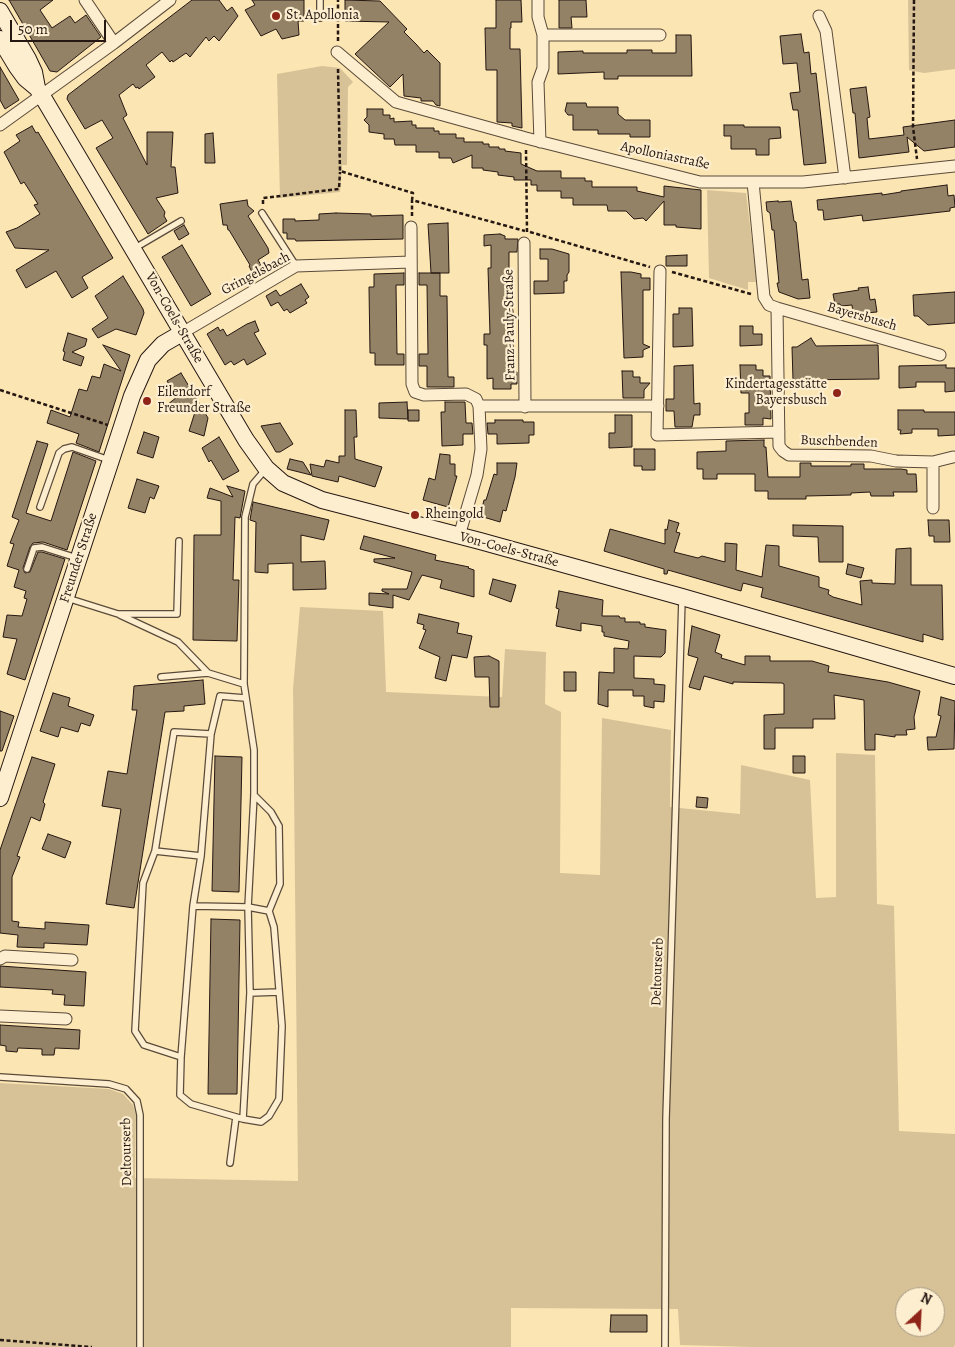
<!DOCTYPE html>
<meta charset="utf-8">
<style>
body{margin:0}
#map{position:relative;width:955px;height:1347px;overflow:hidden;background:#fbe5b3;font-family:Alegreya,serif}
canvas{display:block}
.north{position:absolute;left:895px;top:1287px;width:50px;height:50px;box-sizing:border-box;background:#fceece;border:1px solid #a69883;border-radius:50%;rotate:25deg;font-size:14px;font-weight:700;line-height:20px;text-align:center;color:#251712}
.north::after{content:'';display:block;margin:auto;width:18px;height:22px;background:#8f2418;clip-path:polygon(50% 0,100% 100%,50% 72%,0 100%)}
.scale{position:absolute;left:10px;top:20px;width:96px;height:22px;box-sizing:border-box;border:2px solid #251712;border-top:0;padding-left:6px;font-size:15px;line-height:18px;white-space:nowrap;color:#251712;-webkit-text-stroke:4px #fceece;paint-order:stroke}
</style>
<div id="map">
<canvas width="955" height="1347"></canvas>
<div class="north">N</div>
<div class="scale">50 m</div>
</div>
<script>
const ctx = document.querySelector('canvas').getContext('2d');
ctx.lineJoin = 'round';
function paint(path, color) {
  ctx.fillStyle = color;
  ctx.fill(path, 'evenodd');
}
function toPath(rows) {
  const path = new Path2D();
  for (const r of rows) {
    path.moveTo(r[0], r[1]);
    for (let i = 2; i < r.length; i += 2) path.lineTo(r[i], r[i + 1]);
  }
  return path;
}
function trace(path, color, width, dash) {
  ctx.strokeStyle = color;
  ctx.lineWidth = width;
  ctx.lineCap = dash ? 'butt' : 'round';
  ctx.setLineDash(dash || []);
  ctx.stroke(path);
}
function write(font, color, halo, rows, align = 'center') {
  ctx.font = font + ' Alegreya,serif';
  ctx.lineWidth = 4.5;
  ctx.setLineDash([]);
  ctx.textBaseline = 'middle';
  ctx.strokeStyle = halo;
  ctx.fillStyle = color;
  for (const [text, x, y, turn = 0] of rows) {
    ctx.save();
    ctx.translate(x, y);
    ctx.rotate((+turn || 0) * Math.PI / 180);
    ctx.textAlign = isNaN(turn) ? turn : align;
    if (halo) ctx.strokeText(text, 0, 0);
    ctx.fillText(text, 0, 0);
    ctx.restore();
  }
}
const green = toPath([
 [908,0,955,0,955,69,924,73,909,70],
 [322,66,340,68,353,82,348,87,347,165,342,165,340,192,280,198,277,74],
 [707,190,746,193,757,282,748,282,748,290,709,278],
 [300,607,383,611,386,692,502,697,505,649,546,652,545,704,561,712,560,873,600,875,602,718,671,730,670,807,740,814,741,765,810,780,816,898,836,897,836,753,875,755,877,904,894,906,899,1131,955,1134,955,1345,954,1347,752,1347,680,1345,678,1309,511,1308,511,1347,0,1347,0,1083,109,1089,123,1094,133,1105,136,1115,135,1178,298,1181,293,689],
 [905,1297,935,1297,935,1327,905,1327]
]);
const building = toPath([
 [9,0,53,0,40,10,52,28,70,16,75,23,86,15,101,37,57,72,50,71,9,0],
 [192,0,219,0,227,11,232,7,238,16,219,41,214,36,209,41,206,37,190,57,186,53,173,62,172,60,170,62,162,52,146,65,155,77,139,89,138,87,136,88,133,84,119,95,127,115,123,118,147,165,147,132,173,132,171,167,175,167,178,193,156,198,165,212,164,216,167,221,148,234,96,148,113,138,102,120,85,129,67,99,68,95,192,0],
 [252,0,304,0,304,21,298,21,299,35,282,39,276,29,261,36,245,10,255,5,252,0],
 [345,0,380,1,407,29,404,32,416,44,424,53,427,50,440,63,440,106,436,105,433,101,421,101,421,98,404,96,403,74,390,87,355,54,389,22,345,21,345,0],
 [496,0,521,0,522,22,511,22,511,28,510,28,510,49,520,49,522,128,512,126,512,123,497,122,497,70,486,70,485,28,496,28,496,0],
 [559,0,586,0,587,17,571,17,572,28,559,28,559,0],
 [801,34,804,53,809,52,811,74,816,73,826,163,804,165,798,110,793,110,790,93,800,92,797,63,783,64,780,36,801,34],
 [676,35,691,35,692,76,618,76,618,79,604,79,604,72,558,74,558,52,583,51,583,53,627,53,627,50,652,50,652,53,676,53,676,35],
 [0,67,19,100,5,109,0,100,0,67],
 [866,87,870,117,867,118,869,139,904,135,903,127,955,120,955,147,924,151,907,137,909,152,859,158,855,113,853,113,850,89,866,87],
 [567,103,586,103,587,107,618,107,618,114,625,120,650,120,650,137,630,137,630,134,598,134,598,130,573,130,573,115,568,115,565,111,567,103],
 [367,109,383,109,383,115,390,115,390,119,394,118,394,122,412,121,412,125,416,125,416,128,434,128,434,131,439,131,439,134,456,134,456,138,464,138,464,142,483,142,483,144,489,144,489,147,499,147,499,149,505,149,505,151,521,153,521,164,537,171,561,171,561,178,585,178,585,181,592,181,592,187,637,187,637,191,664,197,664,186,701,190,701,229,676,227,676,225,664,225,664,201,646,221,643,218,634,219,626,211,608,211,607,205,573,205,573,198,561,198,561,191,537,191,537,185,531,185,531,180,514,180,514,177,498,175,498,172,483,170,483,168,472,168,472,155,453,163,451,158,439,158,439,152,416,152,416,145,395,145,394,139,384,139,384,134,369,132,369,125,364,120,367,117,367,109],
 [724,125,744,125,744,127,780,127,781,138,769,139,769,155,756,155,756,149,731,149,731,136,724,136,724,125],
 [32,126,36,133,38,132,113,258,82,277,88,288,72,298,56,271,26,288,16,270,49,250,15,248,6,232,17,228,40,214,34,205,38,204,24,182,21,184,4,152,20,141,16,135,32,126],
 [213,133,215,163,205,163,205,134,213,133],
 [947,185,948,196,954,195,955,207,950,208,950,211,863,221,862,215,824,220,823,210,818,210,817,200,882,193,882,195,901,192,901,191,947,185],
 [247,200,248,206,254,211,248,216,268,248,269,253,258,260,264,270,254,276,249,266,250,265,229,230,228,230,227,225,223,225,220,204,247,200],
 [778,201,778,202,791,201,794,221,796,222,802,280,808,279,810,298,798,299,779,292,777,283,779,283,774,230,772,230,770,213,767,211,766,202,778,201],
 [336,213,371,214,371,216,403,215,403,239,296,241,295,239,287,239,287,233,283,233,283,219,295,219,295,221,319,220,319,214,336,213],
 [448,223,449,273,431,273,428,224,448,223],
 [184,225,189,234,179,240,174,231,184,225],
 [500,234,505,236,505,239,518,239,517,252,509,252,509,273,512,273,512,284,510,284,510,306,512,306,513,311,513,317,510,317,511,339,513,339,513,350,511,350,511,372,517,372,517,384,511,384,511,389,493,389,493,378,487,379,487,345,484,345,484,334,490,334,488,268,491,268,491,245,484,246,484,235,500,234],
 [182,245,211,294,191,306,162,257,182,245],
 [540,249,552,249,569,254,569,272,567,275,567,281,564,281,564,293,534,294,534,281,548,281,548,259,540,259,540,249],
 [687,255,687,266,666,266,666,256,687,255],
 [621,272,631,272,641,274,641,278,650,278,650,290,643,290,643,344,650,347,643,350,643,357,624,358,621,272],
 [404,273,404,285,396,285,397,354,404,354,404,365,375,365,375,353,370,353,369,287,374,287,374,274,404,273],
 [419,273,440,273,440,296,447,296,448,377,454,377,454,387,427,387,427,366,419,366,419,354,428,354,427,285,419,285,419,273],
 [123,276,143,309,144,313,136,335,116,329,98,338,92,329,108,318,95,296,123,276],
 [301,284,309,297,305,300,307,303,290,313,287,309,284,311,278,302,271,306,266,296,276,290,280,296,301,284],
 [868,287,870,300,875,299,877,312,853,314,852,305,841,306,840,304,835,304,833,294,859,290,858,288,868,287],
 [955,292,955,323,928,325,918,316,914,316,913,295,955,292],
 [679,308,692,308,693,346,673,347,673,314,679,314,679,308],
 [255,321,259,331,254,333,266,354,247,365,244,359,234,365,231,361,225,365,207,334,218,327,220,331,223,329,227,336,247,324,255,321],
 [740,326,753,326,753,334,762,334,762,345,740,346,740,326],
 [68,333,87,339,85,346,72,352,84,357,81,366,63,360,65,352,63,351,68,333],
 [811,338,816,346,878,345,879,379,793,380,792,347,797,347,811,338],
 [103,345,130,355,99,452,76,443,79,434,47,423,51,410,70,417,79,389,87,391,92,376,100,378,104,364,121,371,103,345],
 [693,365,694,404,700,403,700,415,694,415,692,427,675,427,674,411,666,411,666,399,674,399,674,366,693,365],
 [740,365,756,365,756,370,763,370,763,376,770,376,771,419,763,418,763,425,745,425,745,413,749,413,749,393,741,393,740,365],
 [946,365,946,368,955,368,955,391,945,392,945,382,916,382,916,387,899,388,899,366,946,365],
 [622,371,633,371,633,377,640,377,640,383,650,383,644,390,644,398,623,398,622,371],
 [181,373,208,418,204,436,189,431,195,412,167,405,177,397,167,381,181,373],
 [407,402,408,419,379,418,379,403,407,402],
 [445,402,465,402,466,423,472,423,473,434,463,434,463,445,442,446,441,412,445,412,445,402],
 [345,410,356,410,357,437,354,437,355,459,382,467,375,487,339,476,338,482,312,476,310,464,324,467,326,460,339,463,339,456,345,456,345,410],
 [408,410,419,410,419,421,408,421,408,410],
 [898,410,924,410,924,412,955,412,955,435,938,436,938,429,912,429,912,433,900,434,901,430,898,430,898,410],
 [615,415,632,415,632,447,609,448,609,433,615,433,615,415],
 [495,420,523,420,523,422,534,422,534,435,529,435,529,443,497,444,497,434,488,434,487,423,495,423,495,420],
 [280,423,293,444,280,452,276,452,261,426,280,423],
 [144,432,159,437,153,458,137,453,144,432],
 [219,437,239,471,223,480,211,460,209,462,202,448,219,437],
 [764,440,764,447,766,447,768,477,800,477,800,463,811,463,811,466,851,466,851,464,864,464,864,469,901,469,907,470,907,474,916,474,917,492,893,492,894,496,871,496,870,492,851,493,851,495,806,496,806,499,768,499,768,491,755,491,755,474,717,474,717,479,703,479,703,469,697,469,697,452,726,451,726,441,764,440],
 [37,441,48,444,26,513,51,521,73,452,96,461,67,550,43,542,33,543,30,547,23,568,25,573,30,572,38,552,42,552,65,559,25,680,7,674,17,639,3,637,7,615,22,616,27,599,24,598,26,591,14,587,19,570,7,566,14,544,10,543,19,520,12,517,37,441],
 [634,449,655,449,655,470,642,470,642,466,634,466,634,449],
 [440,454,450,455,450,464,455,464,455,476,457,476,448,507,423,500,429,478,435,480,440,454],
 [290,459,303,462,311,475,287,469,290,459],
 [497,463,517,463,515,477,506,511,503,510,500,522,480,516,484,500,486,500,494,474,497,475,497,463],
 [137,479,159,486,154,499,150,497,145,513,128,508,137,479],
 [227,486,245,491,240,518,235,517,233,580,239,580,237,641,193,640,194,535,221,535,221,501,207,498,210,488,233,497,227,486],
 [253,502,329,520,324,540,301,535,301,562,325,561,326,589,293,590,293,563,268,564,268,573,255,572,256,522,250,520,253,502],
 [669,520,679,523,676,532,680,533,674,552,698,558,702,556,725,562,725,543,737,544,736,570,762,577,766,545,779,546,779,566,819,577,819,587,829,590,828,594,833,597,862,605,860,581,872,580,872,583,895,584,896,549,911,548,911,585,942,585,943,640,923,634,923,642,761,597,763,588,743,583,741,591,668,570,667,574,664,574,664,569,604,551,610,529,665,544,665,529,667,530,669,520],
 [928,520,949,520,950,542,934,542,934,536,929,536,928,520],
 [793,525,843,526,843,562,819,562,818,537,793,536,793,525],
 [364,536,436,555,435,560,469,567,468,568,474,570,474,597,440,588,442,580,422,575,409,600,393,595,393,608,369,605,369,593,389,594,382,591,382,589,407,589,412,572,374,562,374,559,395,558,360,549,364,536],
 [848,564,864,568,861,578,846,574,848,564],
 [493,579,516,585,511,602,489,594,493,579],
 [559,591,603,600,602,616,619,616,620,618,625,618,625,622,640,622,640,624,645,624,645,627,666,630,665,653,661,657,634,656,634,678,654,679,654,684,665,685,664,702,654,701,654,708,644,706,644,696,633,696,633,690,608,690,608,707,598,704,599,672,614,673,614,648,628,649,629,641,604,636,604,632,602,632,602,626,581,623,581,631,556,626,559,609,556,608,559,591],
 [419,614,459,623,457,633,472,636,467,658,452,655,446,681,435,678,440,657,419,648,426,630,423,629,424,625,417,623,419,614],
 [692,626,720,635,715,652,722,655,721,658,745,665,745,656,770,656,770,661,812,661,829,666,828,672,888,682,920,691,914,717,915,729,906,730,907,735,895,735,895,737,875,734,875,750,865,750,864,700,834,695,835,719,813,719,813,728,775,728,775,749,764,749,764,715,784,714,784,684,782,683,733,682,733,684,704,676,700,690,689,687,698,658,688,655,692,626],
 [489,656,499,661,499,707,490,707,489,677,475,677,474,657,489,656],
 [564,672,576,672,576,691,564,691,564,672],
 [203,680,205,704,184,706,184,711,165,712,134,908,106,904,121,809,102,806,108,771,127,774,137,710,132,710,134,686,203,680],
 [53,693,70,698,68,706,94,715,90,726,81,723,78,732,61,727,58,737,40,731,53,693],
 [941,697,955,701,954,749,928,750,927,737,936,737,941,716,938,715,941,697],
 [0,711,14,716,2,751,0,751,0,711],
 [215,756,242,757,239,892,212,891,215,756],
 [793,756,805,756,805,773,793,773,793,756],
 [32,757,55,764,43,802,45,804,40,821,31,817,17,856,20,857,12,877,12,921,19,922,18,927,45,929,45,922,89,925,87,945,44,943,44,948,17,947,18,935,0,933,0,850,32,757],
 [697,797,708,798,707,808,696,807,697,797],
 [48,834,71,842,65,858,42,849,48,834],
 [211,919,240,920,237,1094,208,1094,211,919],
 [0,966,86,972,84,1006,64,1005,65,995,52,994,53,990,0,987,0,966],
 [0,1025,80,1030,79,1049,55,1048,54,1055,42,1055,42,1049,18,1048,17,1052,6,1051,6,1046,0,1045,0,1025],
 [611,1315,647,1315,647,1332,610,1332,611,1315]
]);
const path = toPath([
 [914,0,913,127,917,159],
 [338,41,338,0],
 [338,69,340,171,413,193,412,200],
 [526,150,527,232],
 [263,204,263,198,339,189,340,172],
 [412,216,412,200,525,231],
 [530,232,650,267],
 [672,272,751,294],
 [0,390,108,425],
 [0,1340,92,1347]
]);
const service = toPath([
 [320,18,320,0],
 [262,213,296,266],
 [135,248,181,221],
 [40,507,59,453,64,449,72,447,109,460],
 [27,569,34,548,42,547,77,558],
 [67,598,118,614,177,614,179,541],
 [120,615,178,642,208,673],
 [161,677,208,673,244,684],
 [245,698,220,696,211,734,201,856,193,906,181,1057,180,1095,191,1104,243,1119,250,993,248,907,254,795,254,750,244,684,245,517,253,484,265,470],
 [155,851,143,883,135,1031,144,1045,181,1057],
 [201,856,155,851,174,732,211,734],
 [193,906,248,907,269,911],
 [250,993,279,992],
 [0,1077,109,1084,126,1089,137,1101,140,1115,140,1347],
 [243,1119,261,1122,269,1116,279,1099,282,1026,274,927,269,911,280,884,279,826,271,812,254,795],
 [230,1163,236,1117],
 [665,1347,666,1119,682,599]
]);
const minor = toPath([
 [85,0,114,43],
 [538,0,538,17,543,35,543,68,538,82,540,142],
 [819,16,826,31,845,178],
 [543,35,660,35],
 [337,52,396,102,526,138,700,182,803,182,955,166],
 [0,125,114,43,170,0],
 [753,182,764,297,769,305,777,308,779,446,783,451,789,455,871,456,896,461,933,462,953,457],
 [411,227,412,384,415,392,424,395,466,394,476,399,479,406],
 [524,243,525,407],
 [660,271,657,435,779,432],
 [777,308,940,355],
 [182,333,296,266,411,262],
 [933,508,933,462],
 [459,536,477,475,481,449,479,406,658,406],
 [0,959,5,956,72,960],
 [0,1016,66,1019]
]);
const secondary = toPath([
 [0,11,28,59,34,72,37,88],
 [0,39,17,67,25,78,37,88,41,94,246,440,266,468,283,483,322,500,480,541,682,597,955,676],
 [0,798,132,396,148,360,163,344,182,333]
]);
const markers = [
 [276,16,5,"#8f2418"],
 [837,393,5,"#8f2418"],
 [147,401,5,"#8f2418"],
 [415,515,5,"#8f2418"]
];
const poiNames = [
 ["St. Apollonia",286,16],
 ["Kindertagesstätte",827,385,"right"],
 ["Bayersbusch",827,401,"right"],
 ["Eilendorf",157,393],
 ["Freunder Straße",157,409],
 ["Rheingold",425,515]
];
const streetNames = [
 ["Apolloniastraße",665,156,12],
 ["Gringelsbach",256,274,-28],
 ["Bayersbusch",862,317,16],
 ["Von-Coels-Straße",174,318,60],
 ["Franz-Pauly-Straße",510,325,-91],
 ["Buschbenden",839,442,2],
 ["Von-Coels-Straße",509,550,15],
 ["Freunder Straße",79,558,-72],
 ["Deltourserb",658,972,-88],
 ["Deltourserb",127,1152,-91]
];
paint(green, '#d7c298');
paint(building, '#948266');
trace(building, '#251712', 1);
trace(service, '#5a4a3a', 8);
trace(minor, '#5a4a3a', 13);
trace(secondary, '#251712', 18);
trace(path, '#251712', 2.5, [4, 2.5]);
trace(service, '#fceece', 5.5);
trace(minor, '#fceece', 11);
trace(secondary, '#fceece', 16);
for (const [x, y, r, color] of markers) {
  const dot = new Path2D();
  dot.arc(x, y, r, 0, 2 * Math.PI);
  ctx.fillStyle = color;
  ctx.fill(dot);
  trace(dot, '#fceece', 2);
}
write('14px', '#251712', '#fceece', poiNames, 'left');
write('14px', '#251712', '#fceece', streetNames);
</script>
